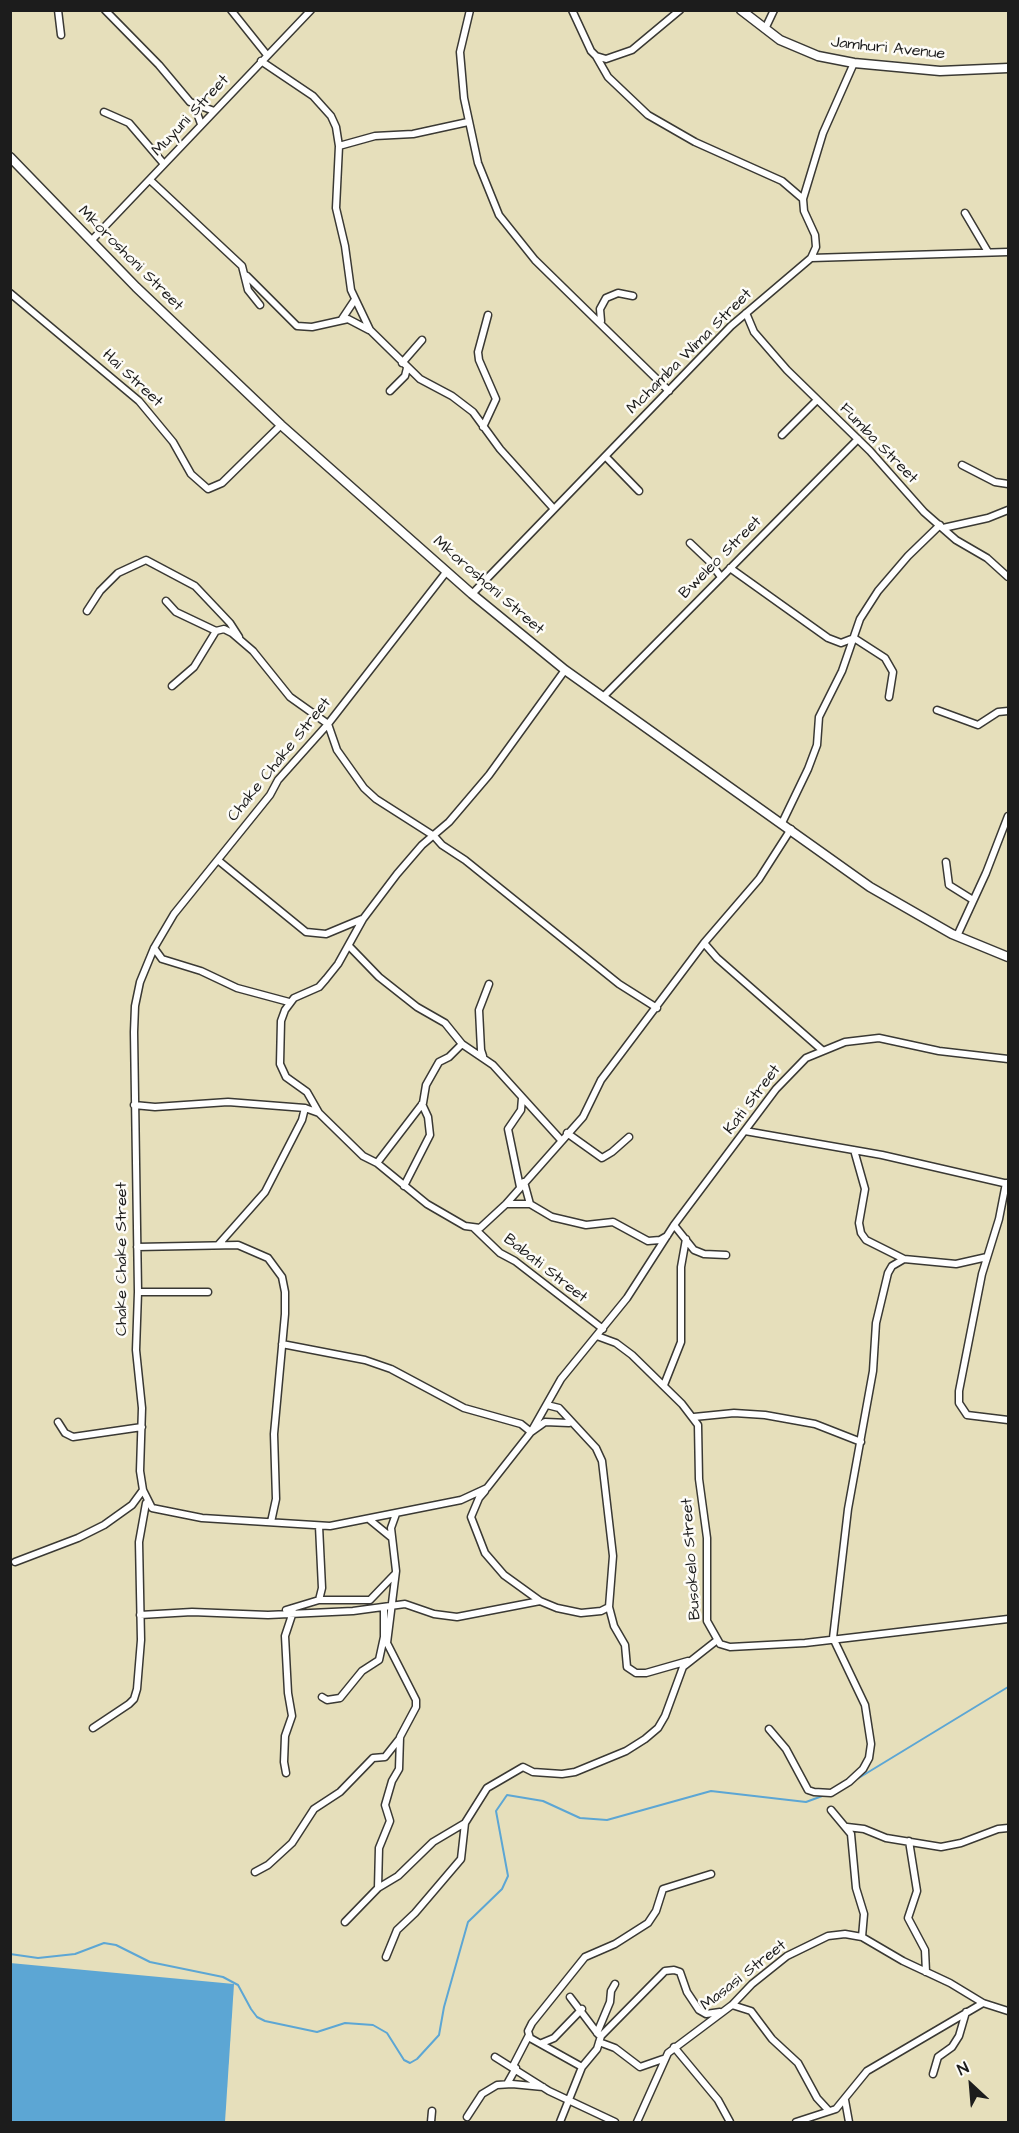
<!DOCTYPE html>
<style>
body{margin:0}
#map{position:relative;width:1019px;height:2133px;overflow:hidden;background:#e6dfbb;font-family:"Architects Daughter",sans-serif}
canvas{display:block}
.frame{position:absolute;inset:0;border:12px solid #1c1c1c;pointer-events:none}
.north{position:absolute;left:941px;top:2055px;width:60px;height:60px;-webkit-text-stroke:4px #fdfcf7;paint-order:stroke;rotate:334deg;font-size:16px;font-weight:700;line-height:24px;text-align:center;color:#1c1c1c}
.north::after{content:'';display:block;margin:auto;width:21px;height:27px;background:#1c1c1c;clip-path:polygon(50% 0,100% 100%,50% 72%,0 100%)}
</style>
<div id="map">
<canvas width="1019" height="2133"></canvas>
<div class="frame"></div>
<div class="north">N</div>
</div>
<script>
const ctx = document.querySelector('canvas').getContext('2d');
ctx.lineJoin = 'round';
function paint(path, color) {
  ctx.fillStyle = color;
  ctx.fill(path, 'evenodd');
}
function toPath(rows) {
  const path = new Path2D();
  for (const r of rows) {
    path.moveTo(r[0], r[1]);
    for (let i = 2; i < r.length; i += 2) path.lineTo(r[i], r[i + 1]);
  }
  return path;
}
function trace(path, color, width, dash) {
  ctx.strokeStyle = color;
  ctx.lineWidth = width;
  ctx.lineCap = dash ? 'butt' : 'round';
  ctx.setLineDash(dash || []);
  ctx.stroke(path);
}
function write(font, color, halo, rows, align = 'center') {
  ctx.font = font + ' "Architects Daughter",sans-serif';
  ctx.lineWidth = 5;
  ctx.setLineDash([]);
  ctx.textBaseline = 'middle';
  ctx.strokeStyle = halo;
  ctx.fillStyle = color;
  for (const [text, x, y, turn = 0] of rows) {
    ctx.save();
    ctx.translate(x, y);
    ctx.rotate((+turn || 0) * Math.PI / 180);
    ctx.textAlign = isNaN(turn) ? turn : align;
    if (halo) ctx.strokeText(text, 0, 0);
    ctx.fillText(text, 0, 0);
    ctx.restore();
  }
}
const water = toPath([
 [10,1963,234,1984,225,2122,11,2122]
]);
const stream = toPath([
 [857,1779,1008,1687],
 [10,1954,38,1958,75,1954,104,1943,116,1945,150,1962,223,1977,238,1985,251,2009,257,2017,265,2021,317,2032,345,2023,373,2025,387,2033,404,2060,410,2063,417,2059,439,2035,444,2007,468,1922,502,1889,508,1876,496,1811,507,1795,543,1801,580,1818,607,1820,711,1791,806,1802,825,1795]
]);
const minor = toPath([
 [58,10,61,35],
 [105,10,159,65,190,102,214,111],
 [231,10,267,55],
 [470,10,460,52,464,98,478,163,499,215,535,260,669,391],
 [572,10,591,51,596,56,606,59,632,50,680,10],
 [765,29,774,10],
 [596,56,608,77,648,115,695,142,782,181,803,199],
 [261,61,313,96,331,116,336,127,339,146,336,208,345,246,351,290,370,330,420,379,452,396,473,412,500,449,554,509],
 [194,105,201,124],
 [104,112,129,123,164,164],
 [339,146,375,136,413,134,468,122],
 [150,180,242,266,248,290,260,305],
 [965,213,988,252],
 [91,241,311,10],
 [811,258,1008,252],
 [247,276,297,326,312,327,348,319,369,330],
 [10,293,139,401,173,442,191,474,208,489,222,483,281,425],
 [746,313,754,332,787,370,870,451,924,512,956,540,987,558,1008,577],
 [342,319,354,301],
 [601,321,600,309,606,298,618,293,633,296],
 [402,363,422,340],
 [390,391,405,376,407,368],
 [483,427,496,399,479,360,478,352,488,315],
 [782,435,816,401],
 [606,457,639,491],
 [962,465,995,482,1008,484],
 [943,528,988,518,1008,510],
 [690,543,709,561,721,577],
 [730,568,828,638,841,643,854,638,885,658,893,672,889,697],
 [447,571,328,724,278,780,270,795,174,914,154,948,140,982,135,1006,134,1032,138,1292,136,1350,142,1408,140,1471,143,1490,152,1508,202,1518,330,1526,461,1500,487,1488,531,1432,561,1379,627,1298,674,1225,776,1089,806,1058,845,1042,879,1038,939,1051,1008,1059],
 [472,594,731,326,811,258,816,247,815,235,804,211,803,199,823,133,854,63],
 [166,601,176,612,216,631],
 [87,611,100,591,118,573,146,560,195,586,230,623,239,637],
 [172,686,194,667,216,631,224,629,232,633,253,651,290,697,328,724,337,750,364,788,376,799,434,836,442,845,465,860,619,984,657,1008],
 [604,696,858,439],
 [937,710,978,725,998,712,1008,711],
 [782,823,808,769,817,745,819,717,842,671,860,619,878,591,908,556,940,525],
 [219,861,306,932,326,934,362,919],
 [946,862,949,885,973,900],
 [957,936,986,873,1008,816],
 [704,943,717,958,822,1050],
 [349,946,379,977,417,1007,445,1023,462,1044,493,1065,561,1140],
 [154,948,162,959,201,971,237,988,289,1002],
 [483,1056,481,1050,479,1010,489,984],
 [134,1105,155,1107,228,1102,305,1108,319,1113,363,1156,377,1163,427,1204,465,1226,480,1228,506,1204,583,1117,601,1080,704,943,759,879,791,829],
 [319,1113,307,1092,286,1077,280,1064,281,1021,285,1010,294,998,319,987,326,979,338,964,363,919,397,874,422,845,449,822,489,775,565,670],
 [745,1131,882,1155,1008,1184],
 [567,1133,602,1158,612,1152,629,1137],
 [854,1150,865,1189,859,1223,861,1233,866,1240,904,1259],
 [377,1163,423,1103,426,1085,439,1062,449,1057,462,1044],
 [524,1182,530,1204,552,1217,586,1225,613,1222,648,1241,660,1240,667,1236],
 [1006,1183,999,1219,982,1274,959,1391,959,1403,967,1415,1008,1420],
 [404,1186,430,1135,428,1117,422,1104],
 [520,1187,508,1129,521,1110,522,1098],
 [506,1204,530,1204],
 [674,1225,694,1250,704,1254,726,1255],
 [474,1228,500,1253,515,1261,603,1329],
 [219,1244,265,1192,302,1120,305,1108],
 [137,1247,238,1245,268,1258,282,1277,285,1292,285,1314,274,1434,276,1499,271,1522],
 [138,1292,208,1292],
 [597,1336,616,1343,632,1355,682,1404,698,1425,699,1479,707,1538,707,1621,720,1644,730,1647,805,1643,1008,1619],
 [282,1344,365,1360,391,1369,464,1408,521,1424,531,1432,545,1422,569,1423],
 [664,1385,681,1342,681,1267,686,1239],
 [547,1405,559,1408,596,1448,602,1461,613,1556,609,1607,614,1626,625,1645,627,1667,636,1673,646,1673,688,1661],
 [694,1417,734,1413,765,1415,815,1424,861,1442],
 [58,1422,65,1433,73,1437,142,1427],
 [485,1491,479,1498,471,1517,485,1553,504,1575,540,1601,557,1608,581,1613,601,1611,609,1607],
 [370,1520,392,1538],
 [319,1526,322,1588,319,1600],
 [15,1562,78,1538,104,1525,132,1505,143,1490],
 [286,1610,319,1600,370,1600,394,1575],
 [140,1615,192,1612,268,1615,353,1611,405,1604,434,1614,457,1617,540,1601],
 [322,1697,327,1700,340,1698,362,1671,379,1660,384,1637,384,1607],
 [93,1728,129,1704,134,1699,137,1689,141,1640,139,1542,146,1503],
 [769,1729,786,1749,808,1790,814,1792,831,1793,849,1782,863,1769,869,1758,871,1744,865,1705,833,1638,848,1509,873,1371,876,1323,888,1273,892,1266,904,1259,956,1264,987,1257],
 [286,1773,284,1762,285,1736,292,1716,288,1693,285,1636,293,1612],
 [831,1810,851,1834,856,1888,864,1914,862,1937],
 [847,1827,864,1829,886,1838,941,1847,961,1843,998,1829,1008,1828],
 [909,1841,917,1891,908,1918,925,1950,926,1972],
 [255,1872,268,1865,292,1843,314,1809,340,1792,373,1758,385,1757,400,1738],
 [378,1888,398,1876,433,1842,465,1823],
 [345,1922,378,1888,379,1848,390,1821,385,1805,392,1781,399,1769,400,1737,416,1707,416,1700,387,1643,396,1571,391,1528,396,1514],
 [386,1957,397,1930,415,1913,461,1859,465,1823,487,1788,523,1767,533,1772,562,1774,575,1772,626,1751,645,1739,658,1728,665,1716,683,1667,716,1641],
 [570,1997,598,2034],
 [732,2005,751,2011,772,2039,798,2063,817,2098,829,2111],
 [597,2033,610,2002,611,1991,615,1984],
 [599,2042,615,2048,640,2067,663,2059],
 [542,2043,554,2038,582,2009],
 [674,2047,718,2100,730,2122],
 [495,2057,549,2091,615,2122],
 [513,2066,529,2035],
 [582,2067,530,2038,528,2031,532,2023,585,1957,615,1944,648,1923,656,1911,663,1889,711,1874],
 [933,2074,938,2057,952,2047,959,2036,966,2012],
 [507,2084,516,2068],
 [845,2100,849,2122],
 [467,2117,482,2094,497,2085,512,2084,543,2087],
 [431,2122,432,2111],
 [560,2122,582,2067,597,2049,601,2036,665,1971,674,1970,680,1972,687,1992,699,2010,706,2014,720,2012],
 [637,2122,668,2053,732,2005,752,1984,787,1956,828,1936,845,1934,862,1937,903,1961,950,1983,983,2003,1008,2011],
 [796,2122,836,2109,867,2071,983,2003]
]);
const tertiary = toPath([
 [741,10,780,40,818,56,854,63,940,71,1008,68],
 [10,157,136,287,281,425,472,594,565,670,870,887,952,934,1008,957]
]);
const streetNames = [
 ["Jamhuri Avenue",888,49,6],
 ["Muyuni Street",191,116,-47],
 ["Mkoroshoni Street",130,259,45],
 ["Mchamba Wima Street",690,352,-45],
 ["Hai Street",132,379,43],
 ["Fumba Street",878,444,46],
 ["Bweleo Street",721,558,-45],
 ["Mkoroshoni Street",488,586,41],
 ["Chake Chake Street",280,760,-51],
 ["Kati Street",753,1100,-53],
 ["Chake Chake Street",123,1259,-90],
 ["Babati Street",545,1269,38],
 ["Busokelo Street",692,1559,-94],
 ["Masasi Street",744,1976,-38]
];
paint(water, '#5ca6d4');
trace(stream, '#5ca6d4', 2);
trace(minor, '#3a3934', 9);
trace(tertiary, '#3a3934', 11);
trace(minor, '#fff', 6);
trace(tertiary, '#fff', 8);
write('16px', '#1c1c1c', '#fdfcf7', streetNames);
</script>
